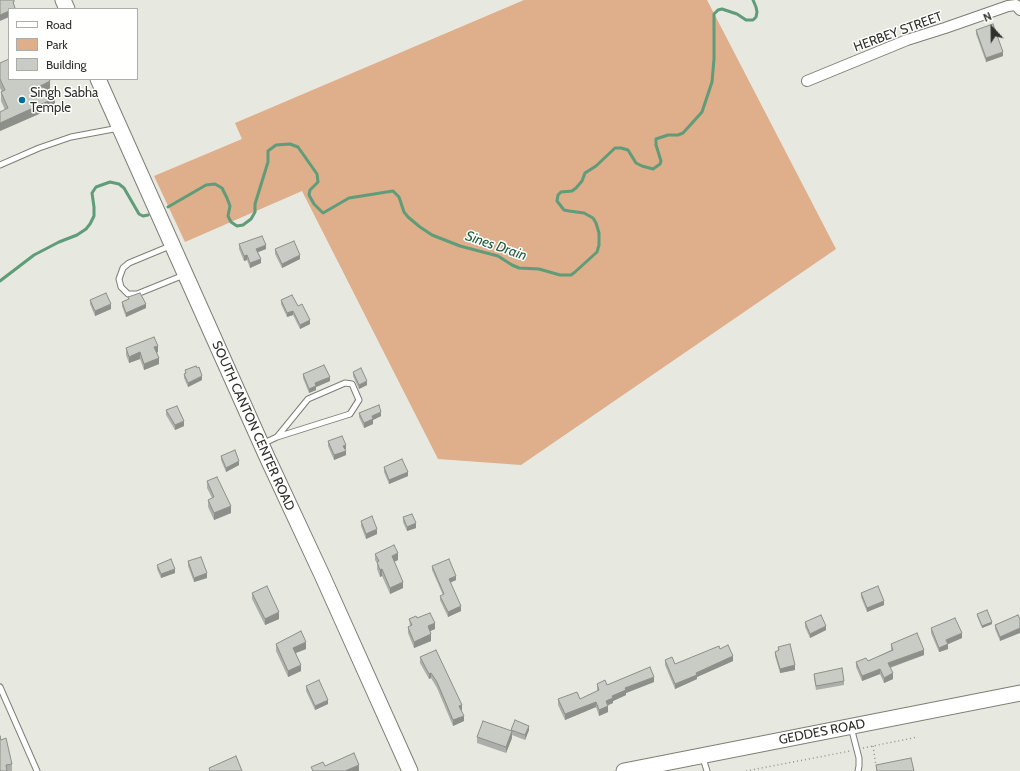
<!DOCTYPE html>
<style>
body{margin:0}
#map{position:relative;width:1020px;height:771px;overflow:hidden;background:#e7e8df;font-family:Cabin,sans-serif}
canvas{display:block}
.legend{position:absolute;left:8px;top:8px;width:130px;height:72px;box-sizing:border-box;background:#fffffe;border:1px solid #acacaa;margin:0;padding:5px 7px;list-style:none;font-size:12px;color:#2f302c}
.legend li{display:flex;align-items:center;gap:8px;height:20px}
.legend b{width:20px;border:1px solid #acacaa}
.north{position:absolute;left:972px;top:8px;width:40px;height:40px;-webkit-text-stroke:3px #fffffe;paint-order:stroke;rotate:338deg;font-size:11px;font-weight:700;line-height:16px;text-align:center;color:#2f302c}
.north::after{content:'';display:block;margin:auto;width:14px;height:18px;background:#2f302c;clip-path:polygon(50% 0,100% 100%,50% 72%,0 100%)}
</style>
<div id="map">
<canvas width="1020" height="771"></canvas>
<ul class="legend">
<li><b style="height:5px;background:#fff"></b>Road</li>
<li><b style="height:11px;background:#dfae8b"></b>Park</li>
<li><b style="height:11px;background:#c8ccc5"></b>Building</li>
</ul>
<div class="north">N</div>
</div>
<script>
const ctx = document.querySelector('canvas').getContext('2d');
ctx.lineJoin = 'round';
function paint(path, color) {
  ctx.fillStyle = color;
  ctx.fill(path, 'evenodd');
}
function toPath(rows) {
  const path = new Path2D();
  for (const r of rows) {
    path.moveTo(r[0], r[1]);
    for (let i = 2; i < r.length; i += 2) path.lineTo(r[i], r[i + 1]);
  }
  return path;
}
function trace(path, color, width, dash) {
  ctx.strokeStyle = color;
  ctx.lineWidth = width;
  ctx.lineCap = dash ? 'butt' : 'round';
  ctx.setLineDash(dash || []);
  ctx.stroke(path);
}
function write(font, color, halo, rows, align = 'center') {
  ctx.font = font + ' Cabin,sans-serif';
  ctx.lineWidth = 3;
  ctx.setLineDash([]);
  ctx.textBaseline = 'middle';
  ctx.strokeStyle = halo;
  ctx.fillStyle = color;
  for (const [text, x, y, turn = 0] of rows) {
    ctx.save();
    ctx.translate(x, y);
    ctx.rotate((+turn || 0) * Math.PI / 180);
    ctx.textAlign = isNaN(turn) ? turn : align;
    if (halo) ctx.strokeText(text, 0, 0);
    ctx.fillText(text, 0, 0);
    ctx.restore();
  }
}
const green = toPath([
 [524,0,707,0,836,249,521,465,438,459,302,191,185,242,154,176,242,139,235,123]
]);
const stream = toPath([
 [168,207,206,185,215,184,222,188,227,198,230,206,228,216,231,222,237,226,243,225,251,219,255,212,255,204,268,162,268,151,276,145,290,144,298,147,317,174,318,182,310,190,309,195,314,204,323,213,349,198,393,191,399,197,404,212,408,217,420,227,432,235,460,246,498,256,512,265,519,268,539,269,560,275,571,275,575,272,597,252,599,245,599,233,596,223,593,218,584,213,569,211,564,210,557,201,558,195,561,192,572,191,576,188,582,181,585,173,596,166,615,148,621,148,628,150,636,163,642,166,653,169,660,164,661,161,656,145,656,139,668,135,678,135,683,133,702,112,712,82,714,59,714,14,718,10,722,9,737,14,746,20,753,20,756,17,757,12,756,7,753,0],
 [0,281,34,255,59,242,77,235,86,229,90,224,94,216,94,207,92,193,96,187,110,182,119,184,124,188,139,214,143,216,148,215]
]);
const path = toPath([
 [873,746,876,766],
 [863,748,918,737],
 [746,771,850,751]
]);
const service = toPath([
 [0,165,39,148,71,137,119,128],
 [170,246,129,263,123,268,119,279,121,287,128,294,137,294,184,275],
 [262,444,277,437,350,414,359,400,352,384,345,383,308,399,277,437],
 [0,687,37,771],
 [851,727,859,758,859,766,858,771],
 [703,758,707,771]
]);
const minor = toPath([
 [807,81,907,40,945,28,1008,6,1016,5,1020,10]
]);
const secondary = toPath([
 [63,0,67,9],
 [98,79,267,457,322,575,410,771],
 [624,771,1020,693]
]);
const wall = toPath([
 [976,30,1003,56,986,62,976,34],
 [0,63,50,90,49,90,55,107,0,131,0,112,5,110,1,101,1,92,2,92,0,88],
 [239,244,266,249,258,252,261,263,250,268,247,260,244,261,239,249],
 [275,249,300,259,282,268,275,254],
 [128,297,146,308,126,317,122,306,122,302,128,299],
 [90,300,111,309,95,316,90,304],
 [281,300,298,306,310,324,300,329,293,315,287,317,281,304],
 [126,348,158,352,156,353,159,364,144,370,140,359,129,363,126,355],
 [197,368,202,380,188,387,184,378,184,374,185,374,185,370],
 [353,372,367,385,359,389,353,376],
 [303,374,330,381,316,387,316,390,309,393,303,378],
 [166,410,184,426,175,430,166,415],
 [359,413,381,416,373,420,373,424,364,428,359,417],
 [328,441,346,449,345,449,346,455,334,460,328,446],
 [221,456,239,465,226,472,221,460],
 [384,467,408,476,389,484,384,472],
 [207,481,231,513,214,520,208,507,208,500,212,498,207,488],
 [403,517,416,528,407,531,403,522],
 [361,521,377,534,366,539,361,526],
 [375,554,398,560,394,561,403,588,390,594,382,576,380,577,377,569,377,563,375,560],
 [188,561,207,578,194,582,188,566],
 [157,565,175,573,161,578,157,569],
 [432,566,456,580,450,583,461,611,448,617,440,600,440,596,443,595,432,570],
 [252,593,279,619,265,625,252,599],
 [861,593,884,605,867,612,861,597],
 [977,614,992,624,982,628,977,616],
 [1018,615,1000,641,995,629,995,625],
 [417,618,435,629,430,631,431,641,414,648,408,633,408,627,410,626,409,619],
 [805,622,826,630,810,638,805,627],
 [931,628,962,638,948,644,948,649,939,652,931,633],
 [276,644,306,649,296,653,301,671,288,677,276,651],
 [891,644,924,655,890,668,893,679,884,683,880,674,862,681,856,667,856,662,868,661,891,650],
 [778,647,795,670,780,673,775,656,775,652,778,651],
 [720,649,733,661,697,677,697,679,675,689,665,665,665,660,675,664],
 [420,657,462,710,461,710,464,721,453,726,437,688,431,678,429,679,420,663],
 [814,674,844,681,844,685,816,690,814,678],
 [654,682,626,693,626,695,613,701,613,703,608,705,608,712,599,716,596,707,565,720,558,705,558,699,580,699,597,691,597,684,607,685],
 [306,686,328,704,315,710,306,691],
 [511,730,529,730,525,740,512,735,512,738,506,753,477,743,477,737,511,731],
 [1,740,12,764,12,771,0,771]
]);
const shadedWall = toPath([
 [9,11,9,17,0,21,0,15],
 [1003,52,1003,56,986,62,986,58],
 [50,81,50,90,40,94,40,86],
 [55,98,55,107,0,131,0,123],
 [266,245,266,249,256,253,256,249],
 [247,255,247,260,244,261,244,256],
 [300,255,300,259,282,268,282,264],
 [261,259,261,263,250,268,250,263],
 [111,304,111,309,95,316,95,311],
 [146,304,146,308,126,317,126,313],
 [293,311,293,315,287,317,287,313],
 [310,320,310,324,300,329,300,325],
 [158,346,158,352,154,354,154,347],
 [140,352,140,359,129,363,129,357],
 [159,358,159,364,144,370,144,364],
 [202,376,202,380,188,387,188,383],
 [330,377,330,381,316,387,316,390,309,393,309,389,315,383],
 [367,381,367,385,359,389,359,385],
 [381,412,381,416,373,420,373,424,364,428,364,423,372,416],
 [184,421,184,426,175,430,175,425],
 [346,445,346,449,343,450,343,446],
 [346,451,346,455,334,460,334,455],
 [239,461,239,465,226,472,226,468],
 [408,472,408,476,389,484,389,480],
 [231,506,231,513,214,520,214,513],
 [416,523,416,528,407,531,407,527],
 [377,529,377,534,366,539,366,534],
 [398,553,398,560,392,563,392,556],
 [175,569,175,573,161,578,161,574],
 [382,569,382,576,380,577,380,570],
 [207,573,207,578,194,582,194,578],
 [456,576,456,580,449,583,449,579],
 [403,582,403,588,390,594,390,588],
 [884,601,884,605,867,612,867,608],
 [461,606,461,611,448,617,448,612],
 [279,612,279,619,265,625,265,619],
 [992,622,992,624,982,628,982,626],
 [435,623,435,629,428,632,428,626],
 [826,626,826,630,810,638,810,634],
 [1020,628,1020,633,1000,641,1000,637],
 [962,633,962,638,946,645,946,640],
 [431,634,431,641,414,648,414,642],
 [306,642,306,649,293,654,293,648],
 [948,644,948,649,939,652,939,648],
 [924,650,924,655,888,668,888,663],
 [733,656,733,661,697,677,697,679,675,689,675,684,696,673],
 [301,665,301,671,288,677,288,671],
 [795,665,795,670,780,673,780,669],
 [880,669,880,674,862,681,862,676],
 [431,673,431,678,429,679,429,674],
 [893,673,893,679,884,683,884,678],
 [654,677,654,682,626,693,626,695,613,701,613,703,606,706,606,701,612,696,625,688],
 [328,700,328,704,315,710,315,706],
 [596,702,596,707,565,720,565,714],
 [462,705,462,710,459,711,459,706],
 [608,706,608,712,599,716,599,710],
 [464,716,464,721,453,726,453,720],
 [529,726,529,730,525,740,525,735],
 [512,731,512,738,506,753,506,747],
 [359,765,359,771,345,771]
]);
const building = toPath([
 [0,0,14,0,14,2,13,2,15,8,13,9,9,9,9,11,0,15,0,0],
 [993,24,1003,52,986,58,976,30,993,24],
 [9,59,9,79,49,79,50,81,40,86,53,92,55,98,0,123,0,112,8,108,1,92,5,90,0,79,0,63,9,59],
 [262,236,266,245,256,249,261,259,250,263,247,255,244,256,239,244,262,236],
 [294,241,300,255,282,264,275,249,294,241],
 [106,293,111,304,95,311,90,300,106,293],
 [140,293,146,304,126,313,122,302,129,299,128,297,140,293],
 [292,295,298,306,302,304,310,320,300,325,293,311,287,313,281,300,292,295],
 [154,337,158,346,154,347,159,358,144,364,140,352,129,357,126,348,154,337],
 [324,365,330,377,315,383,316,386,309,389,303,374,324,365],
 [196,366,197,368,199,367,202,376,188,383,184,374,186,373,185,370,196,366],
 [361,368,367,381,359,385,353,372,361,368],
 [379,405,381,412,372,416,373,419,364,423,359,413,379,405],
 [177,406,184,421,175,425,166,410,177,406],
 [342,436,346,445,343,446,346,451,334,455,328,441,342,436],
 [235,450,239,461,226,468,221,456,235,450],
 [402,459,408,472,389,480,384,467,402,459],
 [217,477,231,506,214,513,208,500,214,497,207,481,217,477],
 [412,514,416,523,407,527,403,517,412,514],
 [372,516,377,529,366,534,361,521,372,516],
 [394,545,398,553,392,556,403,582,390,588,382,569,380,570,377,562,379,561,375,554,394,545],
 [201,557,207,573,194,578,188,561,201,557],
 [171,559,175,569,161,574,157,565,171,559],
 [449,559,456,576,449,579,461,606,448,612,440,596,444,594,432,566,449,559],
 [267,586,279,612,265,619,252,593,267,586],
 [878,586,884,601,867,608,861,593,878,586],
 [987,610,992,622,982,626,977,614,987,610],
 [430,613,435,623,428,626,431,634,414,642,408,627,412,625,409,619,416,616,417,618,430,613],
 [821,615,826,626,810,634,805,622,821,615],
 [1018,615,1020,619,1020,628,1000,637,995,625,1018,615],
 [955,618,962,633,946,640,948,644,939,648,931,628,955,618],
 [301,631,306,642,293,648,301,665,288,671,276,644,301,631],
 [917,633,924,650,888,663,893,673,884,678,880,669,862,676,856,662,866,658,868,661,893,650,891,644,917,633],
 [790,644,795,665,780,669,775,652,779,650,778,647,790,644],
 [728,645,733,656,696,673,697,675,675,684,665,660,672,657,675,664,719,646,720,649,728,645],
 [436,650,462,705,459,706,464,716,453,720,437,682,431,673,429,674,420,657,436,650],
 [650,667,654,677,625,688,626,690,612,696,613,698,606,701,608,706,599,710,596,702,565,714,558,699,577,692,580,699,599,690,597,684,605,680,607,685,650,667],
 [842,668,844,681,816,686,814,674,842,668],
 [319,680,328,700,315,706,306,686,319,680],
 [515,720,529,726,525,735,511,730,515,720],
 [483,721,512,731,506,747,477,737,483,721],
 [0,736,1,740,6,738,12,764,6,765,7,771,0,771,0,736],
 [354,753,359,765,345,771,313,771,311,767,323,762,325,766,354,753],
 [236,756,242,771,210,771,209,768,236,756],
 [911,758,914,771,877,771,876,765,911,758]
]);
const markers = [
 [22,100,4,"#00709b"]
];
const streetNames = [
 ["HERBEY STREET",898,32,-20],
 ["SOUTH CANTON CENTER ROAD",253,426,66],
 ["GEDDES ROAD",822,732,-11]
];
const poiNames = [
 ["Singh Sabha",30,93],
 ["Temple",30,108]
];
const waterNames = [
 ["Sines Drain",496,246,19]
];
paint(green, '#dfae8b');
trace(stream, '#5f9c79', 3);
trace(service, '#7e7e76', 7);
trace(minor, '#7e7e76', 12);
trace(secondary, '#7e7e76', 17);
trace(path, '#93948d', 1.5, [1, 3]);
trace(service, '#fff', 5);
trace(minor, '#fff', 10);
trace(secondary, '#fff', 15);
paint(wall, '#acafa9');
paint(shadedWall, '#8c8f8a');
paint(building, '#c8ccc5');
trace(building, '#8c8f8a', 1);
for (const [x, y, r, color] of markers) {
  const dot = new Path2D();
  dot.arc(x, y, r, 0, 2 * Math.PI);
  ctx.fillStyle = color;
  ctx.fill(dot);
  trace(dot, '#fffffe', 1.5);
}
write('13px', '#2f302c', '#fffffe', streetNames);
write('13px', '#2f302c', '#fffffe', poiNames, 'left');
write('italic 14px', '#1e5e3f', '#fffffe', waterNames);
</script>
